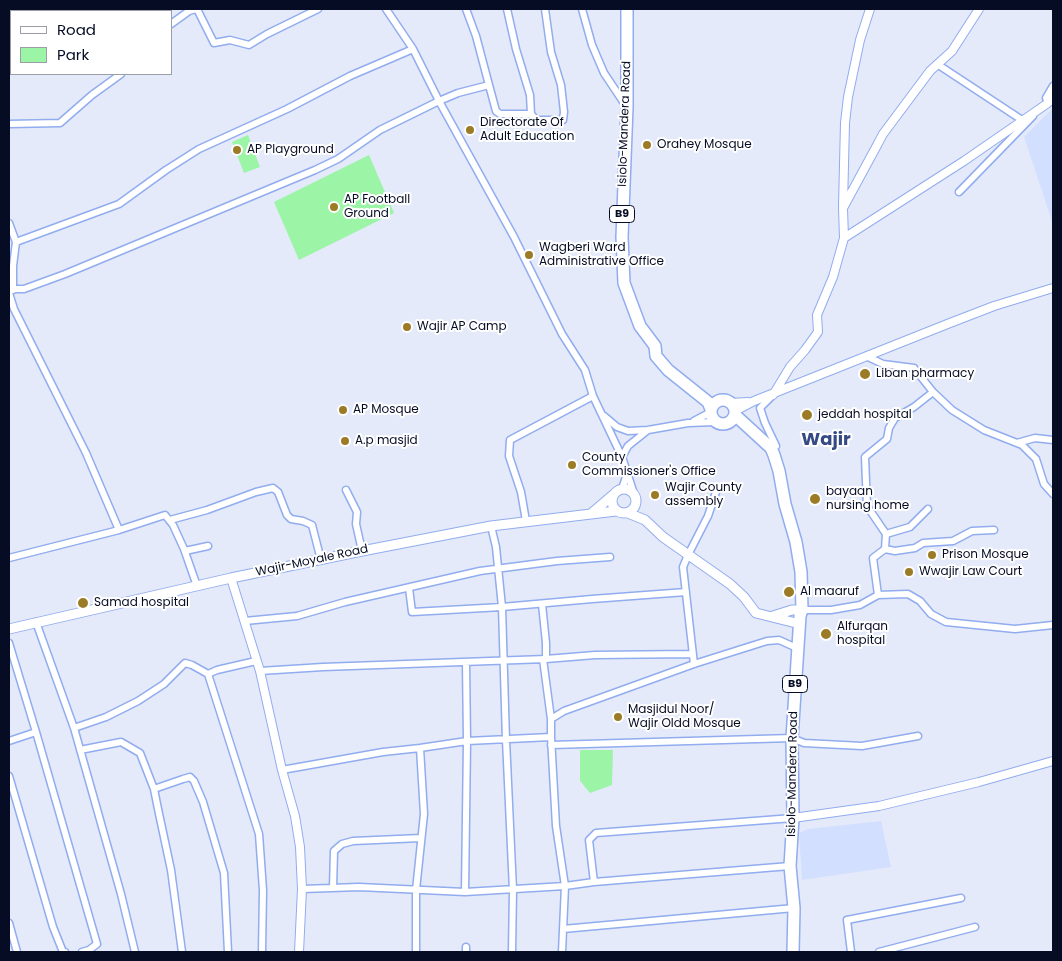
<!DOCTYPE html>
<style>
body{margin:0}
#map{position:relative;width:1062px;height:961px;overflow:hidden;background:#e4eaf9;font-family:Poppins,sans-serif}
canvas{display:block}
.frame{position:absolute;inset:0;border:10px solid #050c24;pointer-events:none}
.legend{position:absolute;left:10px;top:10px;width:162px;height:65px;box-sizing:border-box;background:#fff;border:1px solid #9b9ea7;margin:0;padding:6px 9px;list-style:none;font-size:15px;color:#050c24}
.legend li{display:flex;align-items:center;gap:10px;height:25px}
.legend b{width:25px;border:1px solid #9b9ea7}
</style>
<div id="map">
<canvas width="1062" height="961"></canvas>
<div class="frame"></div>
<ul class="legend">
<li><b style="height:6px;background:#fff"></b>Road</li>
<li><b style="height:14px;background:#9cf4a7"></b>Park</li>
</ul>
</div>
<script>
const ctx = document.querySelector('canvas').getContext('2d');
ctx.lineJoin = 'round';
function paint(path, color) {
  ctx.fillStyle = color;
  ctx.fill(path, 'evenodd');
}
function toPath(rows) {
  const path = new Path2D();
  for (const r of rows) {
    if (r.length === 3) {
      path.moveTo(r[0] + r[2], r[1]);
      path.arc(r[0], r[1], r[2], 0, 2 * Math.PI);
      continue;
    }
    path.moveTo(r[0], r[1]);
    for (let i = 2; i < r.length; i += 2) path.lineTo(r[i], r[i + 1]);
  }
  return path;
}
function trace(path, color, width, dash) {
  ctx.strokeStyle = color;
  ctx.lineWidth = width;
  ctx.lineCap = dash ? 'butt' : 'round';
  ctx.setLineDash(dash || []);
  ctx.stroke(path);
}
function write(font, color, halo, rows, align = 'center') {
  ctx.font = font + ' Poppins,sans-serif';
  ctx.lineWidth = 4;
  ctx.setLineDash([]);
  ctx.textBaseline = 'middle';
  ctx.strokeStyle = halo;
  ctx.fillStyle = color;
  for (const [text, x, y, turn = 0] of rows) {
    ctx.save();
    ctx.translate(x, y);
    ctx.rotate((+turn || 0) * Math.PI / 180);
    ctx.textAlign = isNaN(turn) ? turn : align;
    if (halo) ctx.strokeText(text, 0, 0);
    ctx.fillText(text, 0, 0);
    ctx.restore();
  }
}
const built = toPath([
 [1053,108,1053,224,1024,137],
 [881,821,891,867,802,880,799,833,808,829]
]);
const green = toPath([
 [248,135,260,167,244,173,232,142],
 [369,155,394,213,299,260,274,202],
 [580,750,613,750,612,785,590,793,580,781]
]);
const minor = toPath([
 [197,9,214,43,230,40,249,45,267,34,318,9],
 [386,9,413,49,439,101,514,237,562,334,585,370,593,396,622,457,634,494],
 [507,9,516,49,530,95,531,114],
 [582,9,592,45,604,73,626,106],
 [9,10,20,11],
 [54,11,55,9],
 [171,24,189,11,196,9],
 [9,46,11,47],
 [937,64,1022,120],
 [489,85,496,111,500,114,531,114,536,120,563,120,564,112,561,85,551,52,545,9],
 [1048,103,1046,98,1053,86],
 [9,124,60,123,92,95,121,74],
 [959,192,1033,116],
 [9,223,16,242,13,266,13,290],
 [16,242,119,204,166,170,199,149,287,109,350,76,413,49],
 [9,289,24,289,65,274,315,170,338,159,380,130,439,101,458,93,489,85,476,36,466,9],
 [9,293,14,309,86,453,119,530],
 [866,356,883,364,914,368,933,392,952,410,984,430,1022,445,1036,459,1044,484,1053,494],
 [604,416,617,427,628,431,648,430,688,423,715,422],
 [694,421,711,412],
 [1017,443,1035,438,1053,440],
 [771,448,776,446,765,423,760,408,773,395],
 [622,457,628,446,648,430],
 [622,489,627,474],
 [346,490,357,512,356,524,362,551],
 [170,520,207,510,256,492,273,488,278,492,287,515,291,519,303,521,312,525,321,560],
 [526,521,521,492,509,456,510,440,593,396],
 [491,526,496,547,502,607,506,740,513,890,512,952],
 [886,534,910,527,928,509],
 [885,549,895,551,915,548,923,543,953,541,972,531,994,530],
 [185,551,208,546],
 [9,558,119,530,165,515,173,525,184,549,197,586],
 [409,588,412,612,502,607,592,599,686,592],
 [878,595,873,558,885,549,886,534,867,506,865,457,887,439,889,428,895,418,914,407,933,392],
 [542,604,546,643,546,659],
 [802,610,831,610,860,605,878,595,908,594,920,601,931,614,946,622,1015,629,1053,625],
 [245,621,297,616,345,602,480,571,557,561,610,557],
 [36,622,74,728,121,894,135,952],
 [9,643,36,732,97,944,89,950,82,952],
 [543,659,551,719],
 [694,664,683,567,688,555,708,516,716,492],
 [260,671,323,667,546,659,595,655,692,654],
 [208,674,259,834,263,890,262,952],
 [74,728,106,717,138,701,164,684,185,663,192,665,208,674,217,670,256,661],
 [9,741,36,732],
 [551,745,792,738,804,743,862,746,918,736],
 [80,750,121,742,140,753,154,789,158,809,171,870,182,952],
 [282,770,383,752,420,748,467,741,551,737],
 [9,776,53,927,63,952,65,952],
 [154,789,183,779,190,777,194,781,203,802,224,873,228,952],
 [594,882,589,840,596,833,793,818],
 [333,888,334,851,342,844,353,841,421,838],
 [302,889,359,887,465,892,565,886,594,882,790,866],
 [465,892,467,741,466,662],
 [9,923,17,952],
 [563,929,794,908],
 [416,952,416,890,424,814,420,748],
 [466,952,466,947],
 [562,952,565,886,556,826,551,737,551,719,564,711,694,664,767,641,779,640,799,649],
 [851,952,847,920,961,898],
 [879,952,975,927]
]);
const tertiary = toPath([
 [843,206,845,123,848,97,860,40,870,9],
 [844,238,843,208,875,149,883,134,930,71,952,51,979,9],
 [773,395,790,367,805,350,818,332,817,315,833,277,844,238,964,161,1048,103,1053,98],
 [730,403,748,402],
 [735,411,754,401,950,323,994,306,1053,288],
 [231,578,260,671,282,770,295,816,300,847,302,889,299,952],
 [793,818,879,806,979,782,1053,761]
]);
const secondary = toPath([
 [624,501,12],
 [592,513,613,495],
 [628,513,645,520,663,537,730,584,744,597,756,613,800,624],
 [773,616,792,610,802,610],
 [9,629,231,578,362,551,491,526,616,511]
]);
const trunk = toPath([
 [627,9,627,107,622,237,624,283,640,326,655,346,656,356,668,370,708,402,711,409],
 [723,412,12],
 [735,415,771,448,774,455,779,471,785,504,796,542,801,572,802,610,800,616,792,738,793,818,790,866,794,908,793,952]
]);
const markers = [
 [470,130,5,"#9b7b25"],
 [647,145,5,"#9b7b25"],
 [237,150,5,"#9b7b25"],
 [334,207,5,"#9b7b25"],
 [529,255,5,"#9b7b25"],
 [407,327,5,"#9b7b25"],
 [865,374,6,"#9b7b25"],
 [343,410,5,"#9b7b25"],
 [807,415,6,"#9b7b25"],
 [345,441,5,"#9b7b25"],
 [572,465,5,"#9b7b25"],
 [655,495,5,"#9b7b25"],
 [815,499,6,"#9b7b25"],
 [932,555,5,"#9b7b25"],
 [909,572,5,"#9b7b25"],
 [789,592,6,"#9b7b25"],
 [83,603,6,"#9b7b25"],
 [826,634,6,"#9b7b25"],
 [618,717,5,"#9b7b25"]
];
const shields = [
 [622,214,25],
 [795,684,25]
];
const shieldNames = [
 ["B9",622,214],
 ["B9",795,684]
];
const poiNames = [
 ["Directorate Of",480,123],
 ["Adult Education",480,137],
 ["Orahey Mosque",657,145],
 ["AP Playground",247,150],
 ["AP Football",344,200],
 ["Ground",344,214],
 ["Wagberi Ward",539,248],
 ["Administrative Office",539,262],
 ["Wajir AP Camp",417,327],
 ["Liban pharmacy",876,374],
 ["AP Mosque",353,410],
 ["jeddah hospital",818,415],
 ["A.p masjid",355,441],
 ["County",582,458],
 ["Commissioner's Office",582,472],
 ["Wajir County",665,488],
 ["assembly",665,502],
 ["bayaan",826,492],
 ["nursing home",826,506],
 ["Prison Mosque",942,555],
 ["Wwajir Law Court",919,572],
 ["Al maaruf",800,592],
 ["Samad hospital",94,603],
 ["Alfurqan",837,627],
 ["hospital",837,641],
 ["Masjidul Noor/",628,710],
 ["Wajir Oldd Mosque",628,724]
];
const streetNames = [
 ["Isiolo-Mandera Road",625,124,-88],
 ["Wajir-Moyale Road",312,561,-12],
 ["Isiolo-Mandera Road",793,774,-89]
];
const districtNames = [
 ["Wajir",826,440]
];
paint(built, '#d2dffe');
paint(green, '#9cf4a7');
trace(minor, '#91acef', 9);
trace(tertiary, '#91acef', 10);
trace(secondary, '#91acef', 11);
trace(trunk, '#91acef', 14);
trace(minor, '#fff', 6);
trace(tertiary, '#fff', 8);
trace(secondary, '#fff', 9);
trace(trunk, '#fff', 11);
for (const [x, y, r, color] of markers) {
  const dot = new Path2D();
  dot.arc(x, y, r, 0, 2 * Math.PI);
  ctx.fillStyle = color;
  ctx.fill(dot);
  trace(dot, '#fff', 2);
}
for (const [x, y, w] of shields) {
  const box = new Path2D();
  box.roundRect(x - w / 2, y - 8.5, w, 17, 4);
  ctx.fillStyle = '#fff';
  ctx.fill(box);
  trace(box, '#050c24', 1);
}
write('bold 11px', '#050c24', null, shieldNames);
write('12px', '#050c24', '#fff', poiNames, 'left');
write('12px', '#050c24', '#fff', streetNames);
write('bold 18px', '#354a85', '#fff', districtNames);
</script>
